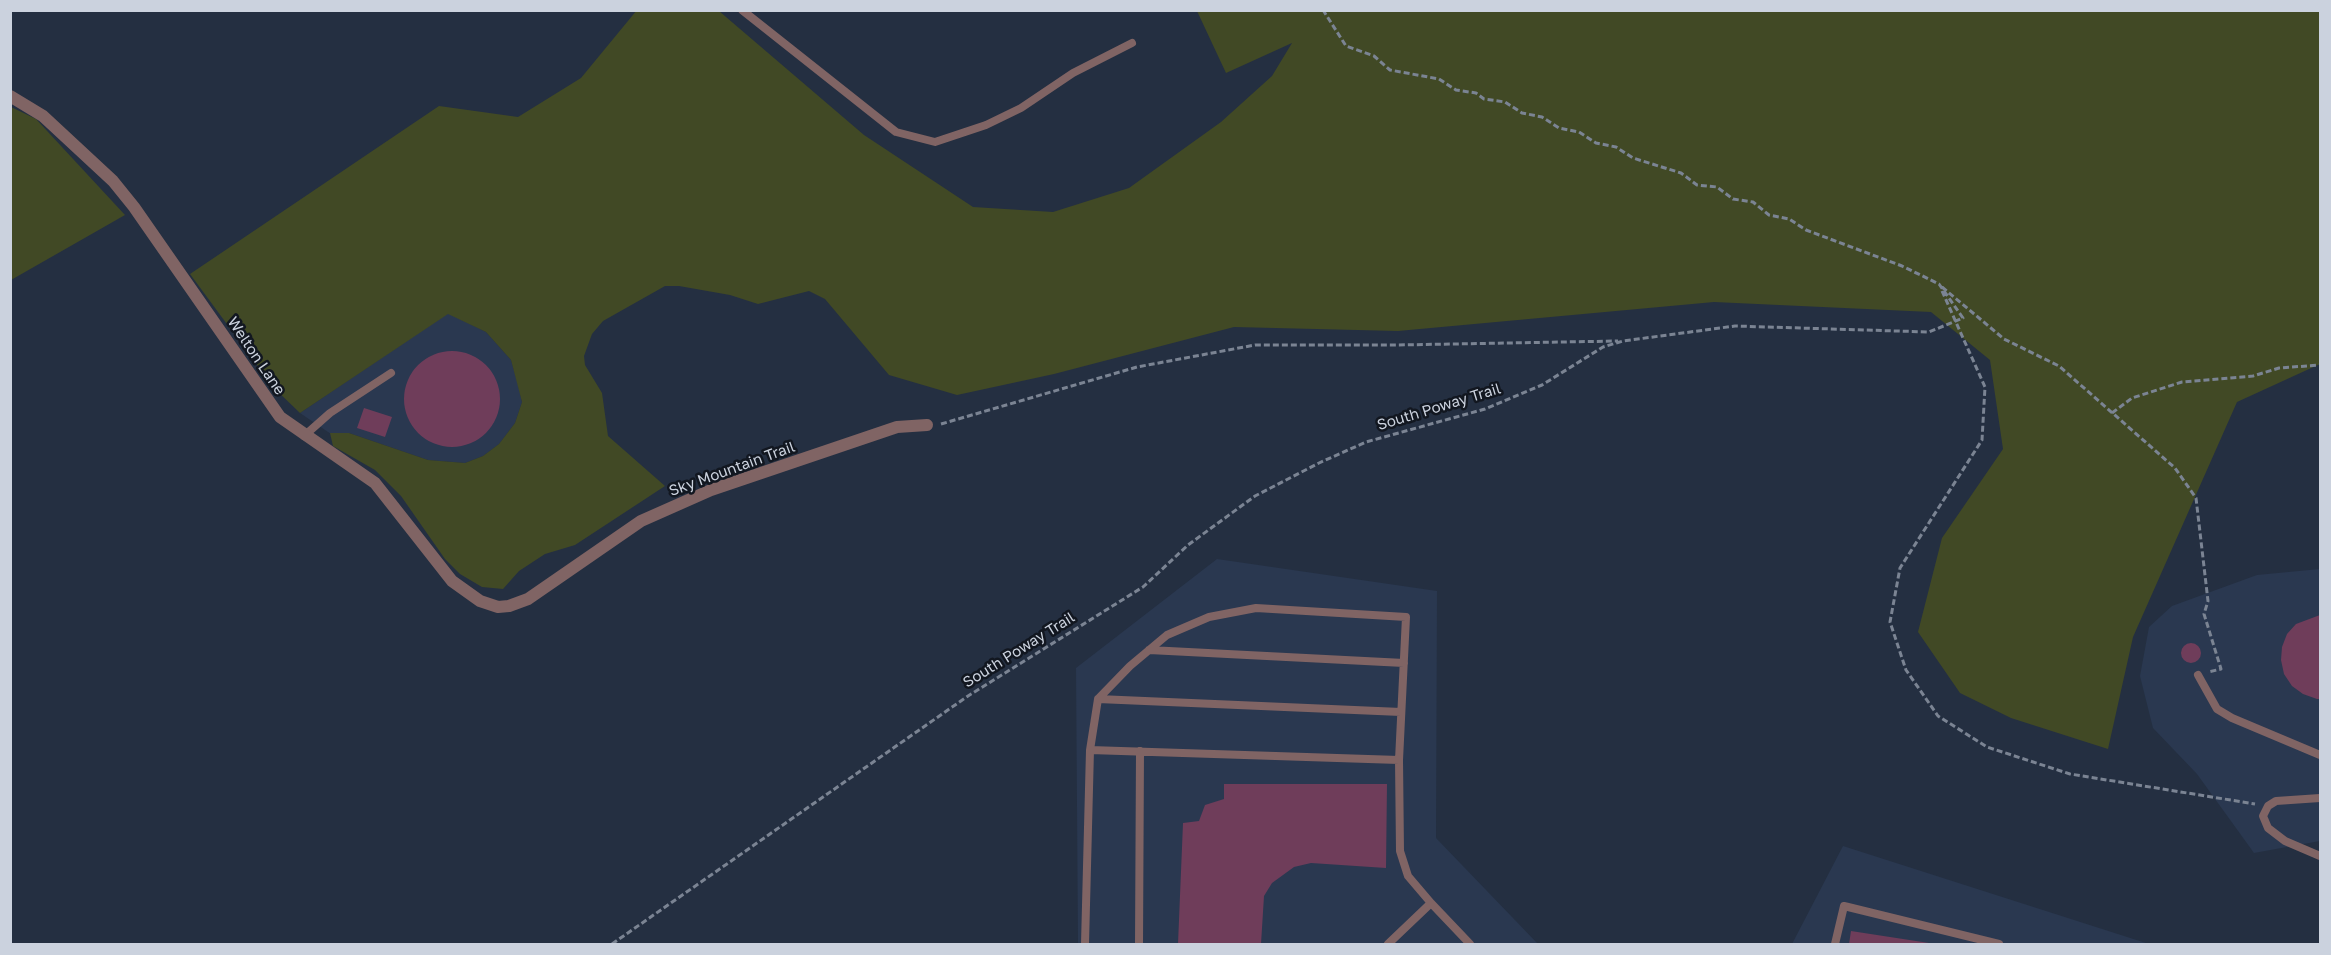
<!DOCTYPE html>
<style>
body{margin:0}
#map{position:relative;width:2331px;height:955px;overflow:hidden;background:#242f41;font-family:"Golos Text",sans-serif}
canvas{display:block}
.frame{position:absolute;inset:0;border:12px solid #cbd2de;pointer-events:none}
</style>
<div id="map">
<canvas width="2331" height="955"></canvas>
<div class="frame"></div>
</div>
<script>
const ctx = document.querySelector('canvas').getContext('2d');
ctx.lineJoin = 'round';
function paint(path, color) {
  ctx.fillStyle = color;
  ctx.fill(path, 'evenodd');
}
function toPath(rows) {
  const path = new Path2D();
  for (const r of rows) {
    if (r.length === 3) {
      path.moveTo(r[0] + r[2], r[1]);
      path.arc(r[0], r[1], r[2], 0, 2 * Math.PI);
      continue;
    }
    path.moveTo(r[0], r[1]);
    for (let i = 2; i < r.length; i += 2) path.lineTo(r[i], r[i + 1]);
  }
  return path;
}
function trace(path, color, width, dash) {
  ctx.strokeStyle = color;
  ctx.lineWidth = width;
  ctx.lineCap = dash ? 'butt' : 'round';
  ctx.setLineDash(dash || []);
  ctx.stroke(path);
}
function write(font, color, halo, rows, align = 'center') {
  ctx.font = font + ' "Golos Text",sans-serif';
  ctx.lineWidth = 5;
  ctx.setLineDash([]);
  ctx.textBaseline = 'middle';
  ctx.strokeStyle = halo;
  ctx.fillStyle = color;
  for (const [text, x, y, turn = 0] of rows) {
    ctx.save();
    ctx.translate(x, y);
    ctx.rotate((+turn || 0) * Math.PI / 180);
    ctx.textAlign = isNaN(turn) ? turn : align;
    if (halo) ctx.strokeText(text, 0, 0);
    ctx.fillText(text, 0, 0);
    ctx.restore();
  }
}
const built = toPath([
 [448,313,486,332,511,360,517,380,522,402,515,423,499,444,483,456,465,463,428,460,349,433,331,434,300,413],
 [1217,559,1437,591,1436,838,1538,944,1078,944,1076,668],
 [2320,569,2320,841,2254,853,2197,774,2153,728,2140,676,2149,627,2172,606,2257,575],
 [1843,846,2149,944,1792,944]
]);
const green = toPath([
 [637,10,719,11,864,135,973,207,1053,212,1129,188,1221,122,1272,76,1292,43,1226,73,1197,11,2320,11,2320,364,2237,402,2133,637,2108,749,2011,718,1960,693,1918,632,1942,538,2003,449,1990,360,1931,312,1714,302,1398,331,1234,327,1054,374,957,395,889,375,825,299,809,291,758,304,730,295,679,286,665,286,603,321,592,334,584,356,585,365,602,393,608,436,665,486,575,545,545,554,519,571,503,589,482,587,460,574,445,559,401,496,375,470,333,446,330,433,349,433,428,460,465,463,483,456,499,444,515,423,522,402,511,360,486,332,448,314,300,413,274,388,190,274,439,106,518,117,581,78],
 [11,107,36,119,125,215,11,280]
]);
const building = toPath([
 [452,399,48],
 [364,408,392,417,385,437,357,428],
 [2320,615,2320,699,2317,699,2303,694,2292,686,2284,674,2281,660,2282,647,2287,634,2296,624],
 [2191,653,10],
 [1224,784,1387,784,1386,868,1311,863,1294,867,1272,883,1264,896,1261,944,1178,944,1183,823,1199,821,1205,805,1224,799],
 [1851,931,1929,943,1929,944,1849,944]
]);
const path = toPath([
 [1942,287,2004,339,2059,366,2175,468,2196,498,2208,601,2204,614,2221,669,2208,672],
 [1942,291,1985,387,1982,440,1900,568,1890,622,1906,670,1938,716,1987,747,2070,774,2255,804],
 [2112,413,2132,398,2182,382,2253,376,2279,368,2320,365],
 [941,424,1137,367,1255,345,1397,345,1618,341],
 [612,944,968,696,1143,587,1188,545,1255,496,1319,463,1366,442,1485,409,1542,385,1603,347,1623,341,1735,326,1929,332,1963,318,1939,284,1902,266,1806,230,1789,219,1769,215,1753,202,1733,199,1717,187,1697,185,1681,173,1633,158,1616,147,1596,143,1579,132,1559,128,1542,117,1522,113,1505,102,1484,99,1476,93,1456,90,1439,79,1390,70,1374,56,1346,46,1323,10]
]);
const lane = toPath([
 [742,10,896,132,935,142,986,125,1021,108,1073,73,1132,43],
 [304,436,330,413,391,373],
 [1149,650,1404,663],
 [2198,675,2217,709,2232,718,2320,755],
 [1098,699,1401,712],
 [1399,760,1406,617,1256,608,1209,617,1167,635,1130,666,1098,699,1090,750,1399,760,1400,851,1408,876,1431,903],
 [2320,798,2276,801,2268,806,2263,816,2268,828,2285,841,2320,856],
 [1085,944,1090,750],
 [1139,944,1140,751],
 [1388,944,1431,903,1470,944],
 [1835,944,1844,906,1999,944]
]);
const street = toPath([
 [10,96,43,116,113,181,134,207,280,417,375,483,452,581,480,601,498,607,509,606,528,599,641,521,711,490,897,427,927,425]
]);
const streetNames = [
 ["Welton Lane",256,356,56],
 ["South Poway Trail",1439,407,-17],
 ["Sky Mountain Trail",732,469,-20],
 ["South Poway Trail",1019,650,-32]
];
paint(built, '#2a3850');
paint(green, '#414925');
paint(building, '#6f3d5a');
trace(path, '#7b8493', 3, [6, 3]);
trace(lane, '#806464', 8);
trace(street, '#806464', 12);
write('15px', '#cbd2de', '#121720', streetNames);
</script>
